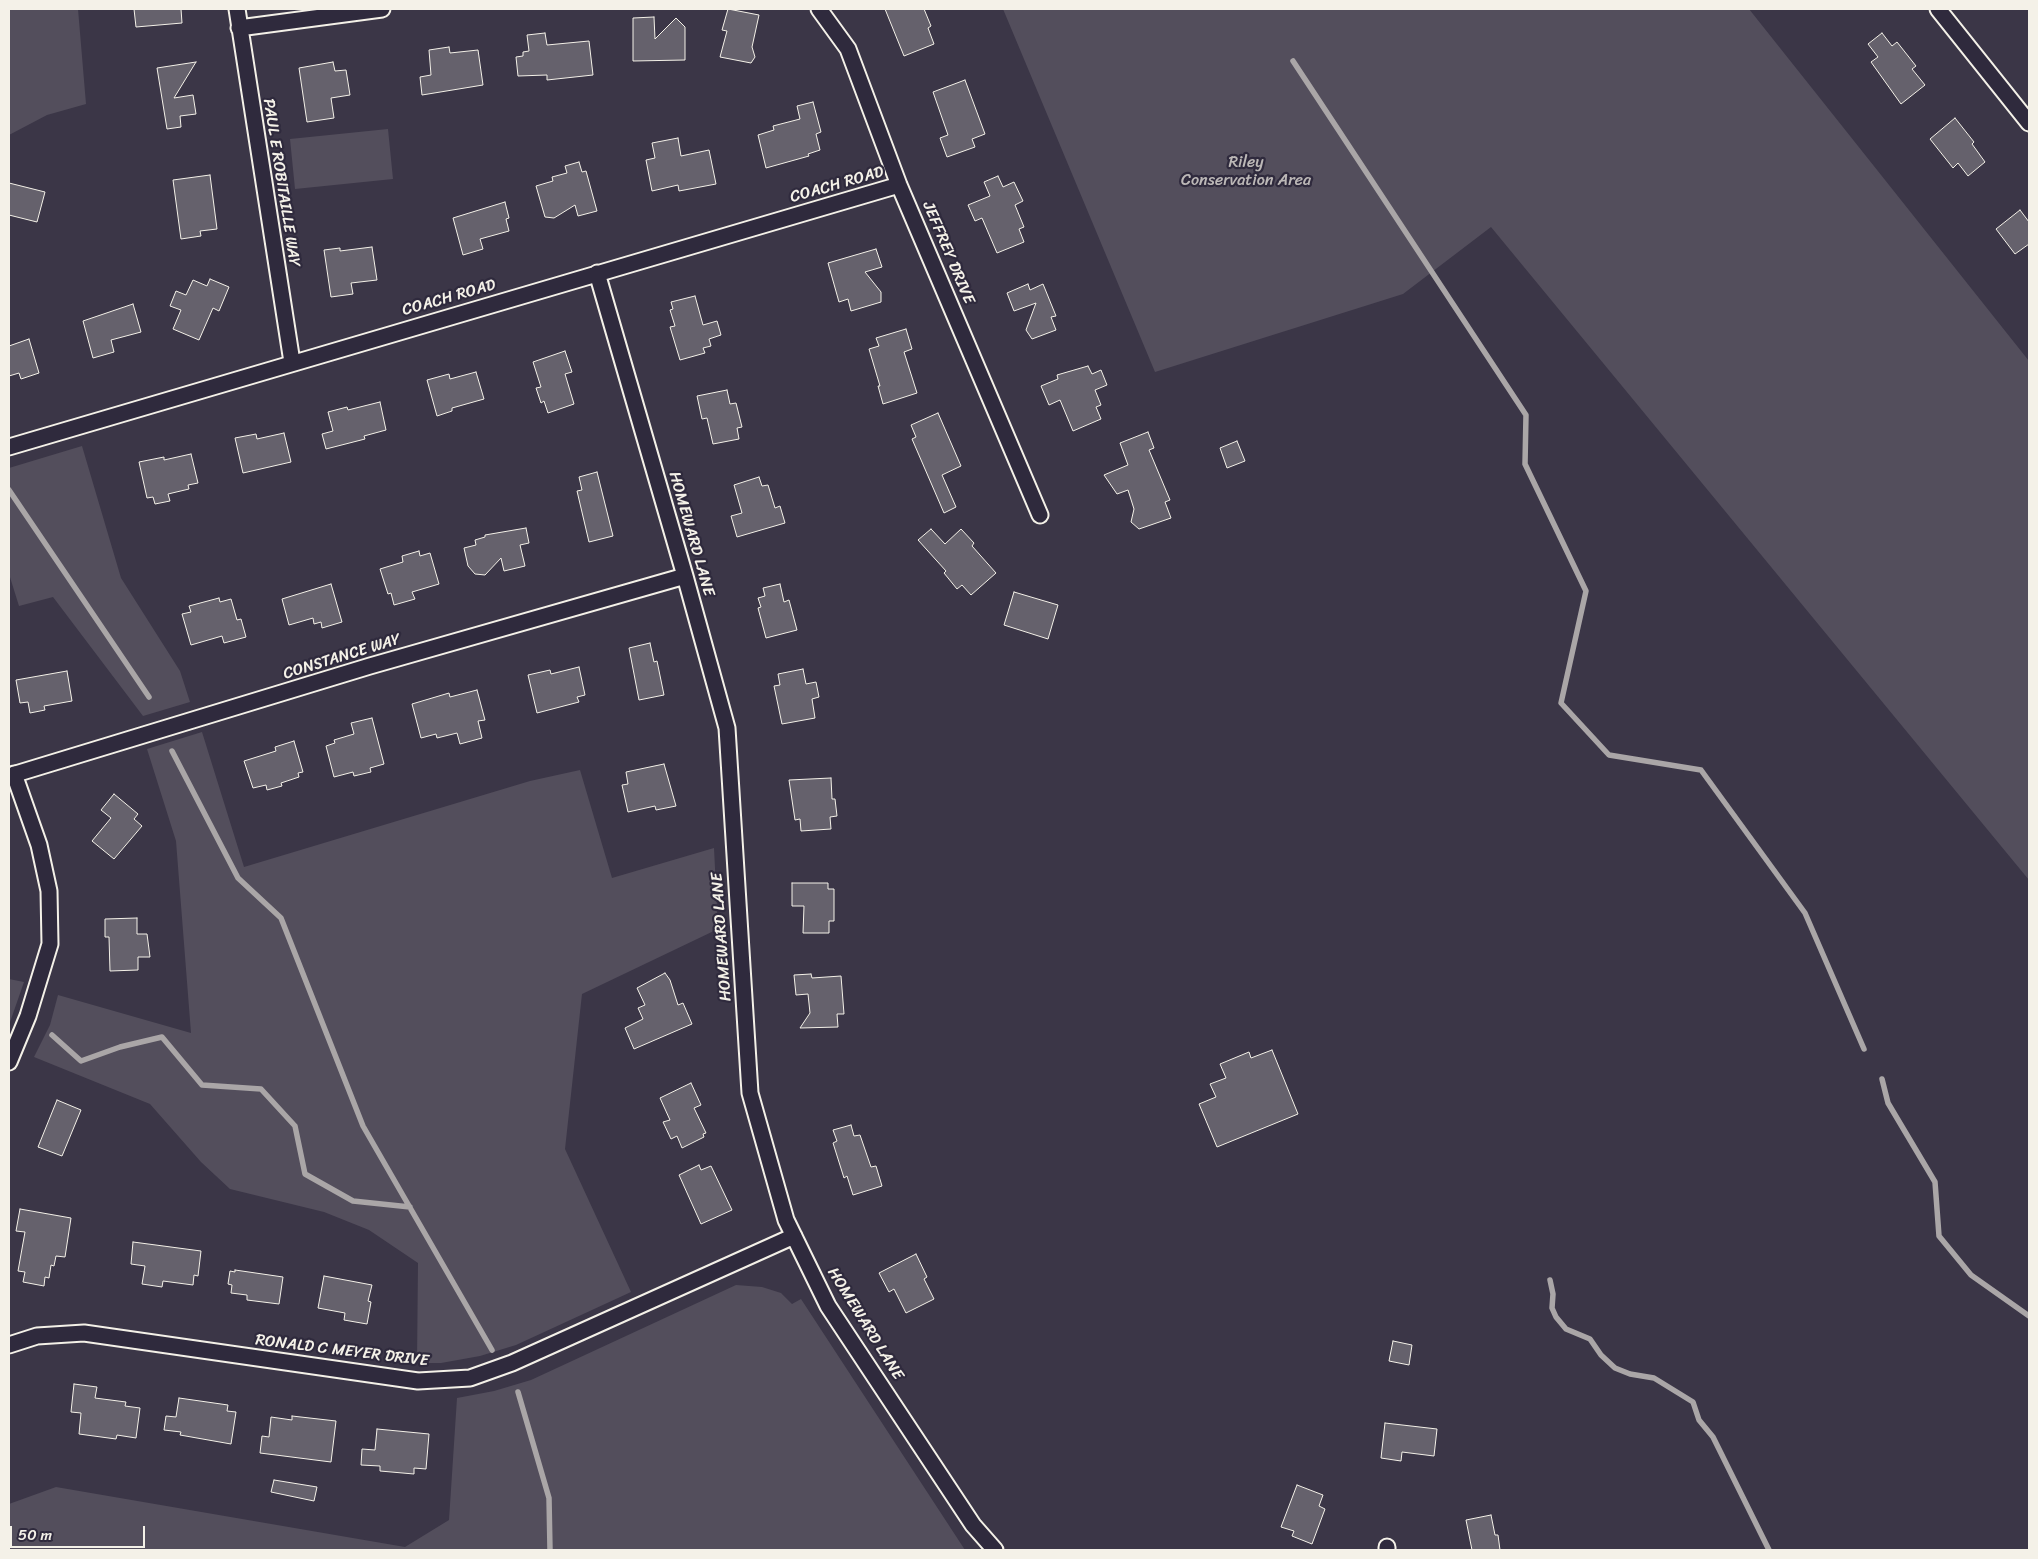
<!DOCTYPE html>
<style>
body{margin:0}
#map{position:relative;width:2038px;height:1559px;overflow:hidden;background:#3b3647;font-family:Sriracha,sans-serif}
canvas{display:block}
.frame{position:absolute;inset:0;border:10px solid #f4f1e8;pointer-events:none}
.scale{position:absolute;left:10px;top:1526px;width:135px;height:22px;box-sizing:border-box;border:2px solid #f4f1e8;border-top:0;padding-left:6px;font-size:15px;line-height:18px;white-space:nowrap;color:#f4f1e8;-webkit-text-stroke:4px #2f2a3d;paint-order:stroke}
</style>
<div id="map">
<canvas width="2038" height="1559"></canvas>
<div class="frame"></div>
<div class="scale">50 m</div>
</div>
<script>
const ctx = document.querySelector('canvas').getContext('2d');
ctx.lineJoin = 'round';
function paint(path, color) {
  ctx.fillStyle = color;
  ctx.fill(path, 'evenodd');
}
function toPath(rows) {
  const path = new Path2D();
  for (const r of rows) {
    path.moveTo(r[0], r[1]);
    for (let i = 2; i < r.length; i += 2) path.lineTo(r[i], r[i + 1]);
  }
  return path;
}
function trace(path, color, width, dash) {
  ctx.strokeStyle = color;
  ctx.lineWidth = width;
  ctx.lineCap = dash ? 'butt' : 'round';
  ctx.setLineDash(dash || []);
  ctx.stroke(path);
}
function write(font, color, halo, rows, align = 'center') {
  ctx.font = font + ' Sriracha,sans-serif';
  ctx.lineWidth = 4.5;
  ctx.setLineDash([]);
  ctx.textBaseline = 'middle';
  ctx.strokeStyle = halo;
  ctx.fillStyle = color;
  for (const [text, x, y, turn = 0] of rows) {
    ctx.save();
    ctx.translate(x, y);
    ctx.rotate((+turn || 0) * Math.PI / 180);
    ctx.textAlign = isNaN(turn) ? turn : align;
    if (halo) ctx.strokeText(text, 0, 0);
    ctx.fillText(text, 0, 0);
    ctx.restore();
  }
}
const green = toPath([
 [9,9,78,9,86,104,47,115,9,135],
 [1003,9,1749,9,2029,361,2029,880,1491,227,1403,294,1155,372],
 [388,129,393,179,295,189,290,139],
 [82,446,121,578,180,671,190,702,143,716,53,597,19,606,9,574,9,468],
 [202,732,244,867,530,781,580,770,612,878,714,848,718,929,582,994,565,1149,631,1292,516,1345,480,1356,441,1363,417,1363,418,1263,369,1230,324,1212,230,1189,201,1162,150,1104,34,1057,50,1025,58,995,191,1033,176,841,147,749],
 [9,979,24,982,9,1025],
 [736,1285,762,1287,781,1293,792,1304,801,1299,965,1550,9,1550,9,1504,56,1487,405,1547,449,1520,457,1398,494,1391,531,1380]
]);
const stream = toPath([
 [1293,61,1526,415,1525,464,1586,591,1561,703,1609,755,1701,770,1805,913,1864,1049],
 [9,490,149,697],
 [172,751,238,878,281,918,363,1126,492,1350],
 [52,1035,81,1061,120,1047,162,1037,202,1085,261,1089,295,1126,305,1174,353,1201,410,1207],
 [1882,1079,1888,1103,1935,1182,1939,1236,1971,1275,2029,1316],
 [1550,1280,1553,1294,1552,1308,1556,1317,1566,1329,1590,1339,1601,1355,1615,1368,1630,1374,1654,1378,1693,1402,1699,1420,1713,1437,1769,1550],
 [518,1392,549,1498,550,1550]
]);
const building = toPath([
 [134,9,181,9,182,23,136,27,134,9],
 [728,9,759,15,752,47,755,57,751,63,720,57,727,31,722,30,728,9],
 [885,9,924,9,931,26,928,28,934,44,904,56,885,9],
 [654,17,655,39,676,18,685,27,685,60,633,61,633,18,654,17],
 [545,33,547,45,589,41,593,75,547,80,547,75,518,76,516,57,523,56,523,52,529,51,527,35,545,33],
 [1882,33,1892,46,1897,42,1916,66,1912,69,1925,85,1901,104,1871,62,1878,57,1868,44,1882,33],
 [449,47,450,53,478,50,483,85,422,95,420,77,431,75,429,50,449,47],
 [196,62,174,98,193,95,196,114,180,116,181,127,167,129,157,68,196,62],
 [333,62,335,71,346,70,350,95,331,98,334,118,307,122,299,68,333,62],
 [965,80,985,134,972,139,975,147,947,157,940,138,948,135,933,92,965,80],
 [813,102,821,132,816,134,820,150,808,154,809,156,766,168,758,135,774,130,773,126,800,119,797,106,813,102],
 [1955,118,1974,142,1972,144,1985,162,1968,176,1958,163,1953,168,1930,139,1955,118],
 [678,138,681,156,709,150,716,184,679,191,678,185,652,191,646,160,655,158,652,143,678,138],
 [579,162,582,172,586,171,597,211,578,216,575,205,554,218,545,217,536,186,553,181,552,177,567,173,565,166,579,162],
 [210,175,217,229,200,231,201,236,181,239,173,180,210,175],
 [998,176,1003,187,1014,182,1023,201,1015,205,1024,227,1019,229,1024,242,997,253,982,218,975,221,968,205,990,196,984,182,998,176],
 [9,183,45,192,37,222,9,215,9,183],
 [505,202,509,218,506,219,509,231,480,239,483,249,463,255,453,218,505,202],
 [2020,210,2029,222,2029,244,2015,254,1996,229,2020,210],
 [372,247,377,280,351,283,353,294,331,297,324,250,340,248,340,251,372,247],
 [876,249,882,267,865,272,881,292,881,302,851,311,848,299,839,302,828,263,876,249],
 [210,279,229,287,219,311,213,308,199,340,173,329,181,310,170,306,176,291,186,295,193,280,207,286,210,279],
 [1028,284,1030,290,1043,284,1056,316,1051,317,1056,330,1032,339,1026,330,1036,303,1014,311,1007,293,1028,284],
 [695,296,703,325,717,321,721,335,709,339,711,346,703,348,705,353,680,360,670,327,675,326,670,310,673,309,671,302,695,296],
 [133,304,141,332,111,340,114,352,93,358,83,321,133,304],
 [906,329,912,349,904,352,917,393,883,404,878,386,880,386,869,349,879,346,876,338,906,329],
 [29,339,39,373,21,379,19,373,9,376,9,346,29,339],
 [565,351,572,372,565,374,574,404,548,413,544,401,541,403,536,388,541,387,533,362,565,351],
 [1088,366,1092,374,1101,370,1107,385,1095,390,1101,405,1096,407,1101,419,1073,431,1060,400,1049,405,1041,386,1058,379,1057,375,1088,366],
 [476,372,484,399,452,408,452,411,437,416,427,380,449,374,450,379,476,372],
 [727,390,730,404,736,403,742,427,737,428,739,439,713,444,707,418,702,419,697,396,727,390],
 [380,402,386,430,364,436,365,439,326,449,322,434,333,431,328,412,347,407,348,410,380,402],
 [938,413,961,466,942,475,956,507,944,513,912,439,916,437,911,425,938,413],
 [1148,432,1154,448,1149,450,1170,500,1165,502,1171,518,1139,529,1131,522,1134,509,1128,490,1117,494,1104,475,1128,465,1120,443,1148,432],
 [284,433,291,462,243,473,235,438,256,434,257,439,284,433],
 [1237,441,1245,461,1227,468,1220,448,1237,441],
 [191,454,198,483,188,485,189,489,168,494,170,501,155,504,153,497,147,498,139,462,164,457,164,460,191,454],
 [597,472,613,536,589,542,577,491,582,490,579,477,597,472],
 [759,477,762,486,768,485,775,508,780,506,785,523,737,537,731,516,742,513,734,485,759,477],
 [526,528,529,543,520,545,525,566,504,571,501,558,485,575,475,574,468,566,464,548,476,545,475,540,485,537,485,535,526,528],
 [931,529,945,544,961,529,974,543,972,546,996,573,971,595,962,585,957,589,944,573,946,571,918,540,931,529],
 [419,551,420,556,430,553,439,584,412,592,415,599,394,605,391,593,388,594,380,569,403,562,402,556,419,551],
 [331,584,342,622,322,628,321,622,314,624,313,618,289,625,282,599,331,584],
 [780,584,784,602,789,600,797,630,766,638,758,608,761,607,758,598,765,596,763,588,780,584],
 [1014,592,1058,605,1048,639,1004,625,1014,592],
 [219,598,220,602,231,599,237,620,241,619,246,637,224,643,222,636,191,645,182,614,191,612,189,606,219,598],
 [650,643,654,662,657,661,664,695,639,700,629,648,650,643],
 [579,667,585,695,577,697,579,702,537,713,528,675,550,670,551,674,579,667],
 [803,669,806,684,816,682,819,697,812,699,815,718,782,724,774,686,780,685,778,674,803,669],
 [67,671,72,701,44,706,45,710,30,713,28,702,20,703,16,680,67,671],
 [477,690,485,720,478,721,482,738,460,744,457,733,437,738,436,734,421,738,412,704,449,693,450,697,477,690],
 [372,718,384,764,370,768,371,772,354,776,353,772,334,777,326,746,335,743,334,740,354,734,351,723,372,718],
 [294,741,303,772,298,773,299,777,281,783,282,786,267,790,266,785,253,788,244,761,276,751,275,747,294,741],
 [664,764,676,806,656,810,655,806,628,812,622,785,628,784,626,772,664,764],
 [831,778,832,799,835,799,837,816,830,817,831,829,801,831,800,819,795,820,789,780,831,778],
 [114,794,138,814,134,819,142,826,114,859,92,841,111,818,101,810,114,794],
 [792,883,828,883,828,889,834,889,834,921,829,921,829,933,803,933,804,906,792,906,792,883],
 [137,918,137,934,147,934,150,957,138,957,138,970,110,971,109,937,105,937,105,919,137,918],
 [665,973,670,980,678,1005,683,1003,692,1024,634,1049,625,1028,643,1019,638,1008,645,1005,637,988,665,973],
 [811,974,812,978,841,976,844,1014,837,1014,838,1027,800,1028,810,1013,808,994,796,995,794,975,811,974],
 [1272,1050,1298,1114,1217,1147,1199,1104,1216,1097,1210,1084,1226,1078,1220,1064,1249,1052,1251,1058,1272,1050],
 [691,1083,701,1105,694,1108,706,1133,703,1134,704,1137,682,1148,677,1136,671,1139,663,1122,670,1120,660,1098,691,1083],
 [57,1100,81,1110,62,1156,38,1147,57,1100],
 [851,1125,854,1136,860,1135,871,1167,876,1166,882,1186,853,1195,847,1176,844,1178,833,1143,837,1141,833,1130,851,1125],
 [699,1165,701,1170,711,1166,732,1210,701,1224,679,1175,699,1165],
 [20,1209,71,1218,65,1257,56,1256,54,1266,51,1265,49,1278,45,1277,44,1286,23,1282,25,1272,18,1271,25,1232,16,1231,20,1209],
 [133,1242,201,1251,198,1276,194,1275,193,1285,163,1281,162,1287,142,1284,145,1266,131,1264,133,1242],
 [916,1254,927,1277,924,1279,934,1299,906,1313,894,1289,889,1292,879,1273,916,1254],
 [235,1270,283,1277,279,1304,247,1300,247,1295,231,1293,232,1285,228,1284,230,1271,235,1272,235,1270],
 [324,1276,372,1285,368,1301,371,1302,367,1324,344,1320,345,1313,318,1308,324,1276],
 [1393,1341,1412,1345,1409,1365,1389,1361,1393,1341],
 [74,1384,97,1387,95,1398,126,1402,125,1406,140,1408,136,1438,117,1435,116,1439,79,1434,81,1413,71,1412,74,1384],
 [179,1398,228,1405,227,1411,236,1412,231,1444,180,1435,181,1432,164,1430,166,1416,176,1417,179,1398],
 [292,1416,336,1421,331,1462,260,1453,262,1436,269,1437,271,1417,292,1420,292,1416],
 [1385,1423,1437,1429,1434,1456,1402,1452,1401,1461,1381,1458,1385,1423],
 [377,1429,429,1434,426,1469,414,1468,414,1474,380,1471,380,1466,361,1465,362,1449,375,1450,377,1429],
 [274,1480,317,1487,314,1501,271,1492,274,1480],
 [1297,1485,1323,1495,1319,1506,1325,1509,1312,1544,1292,1536,1294,1531,1281,1527,1297,1485],
 [1491,1515,1495,1535,1498,1535,1500,1550,1472,1550,1466,1520,1491,1515]
]);
const minor = toPath([
 [237,9,292,362],
 [819,9,848,49,899,185,1040,515],
 [1938,9,2029,123],
 [239,28,382,9],
 [597,273,685,576,727,728,750,1093,786,1220,828,1306,973,1525,995,1550],
 [9,447,899,185],
 [9,776,370,666,685,576],
 [9,1062,28,1016,50,944,49,891,39,845,14,774],
 [9,1345,37,1336,84,1333,418,1381,470,1378,512,1363,794,1236],
 [1387,1547,1387,1550]
]);
const parkNames = [
 ["Riley",1246,163],
 ["Conservation Area",1246,181]
];
const streetNames = [
 ["PAUL E ROBITAILLE WAY",281,183,81],
 ["COACH ROAD",837,185,-16],
 ["JEFFREY DRIVE",948,253,67],
 ["COACH ROAD",449,298,-16],
 ["HOMEWARD LANE",691,534,74],
 ["CONSTANCE WAY",342,657,-17],
 ["HOMEWARD LANE",722,937,-94],
 ["HOMEWARD LANE",865,1324,58],
 ["RONALD C MEYER DRIVE",342,1351,7]
];
paint(green, '#534e5c');
trace(stream, '#aaa6a7', 5.5);
paint(building, '#65616c');
trace(building, '#f4f1e8', 1);
trace(minor, '#f4f1e8', 19);
trace(minor, '#2f2a3d', 15);
write('16px', '#bcb8b7', '#2f2a3d', parkNames);
write('16px', '#f4f1e8', '#2f2a3d', streetNames);
</script>
